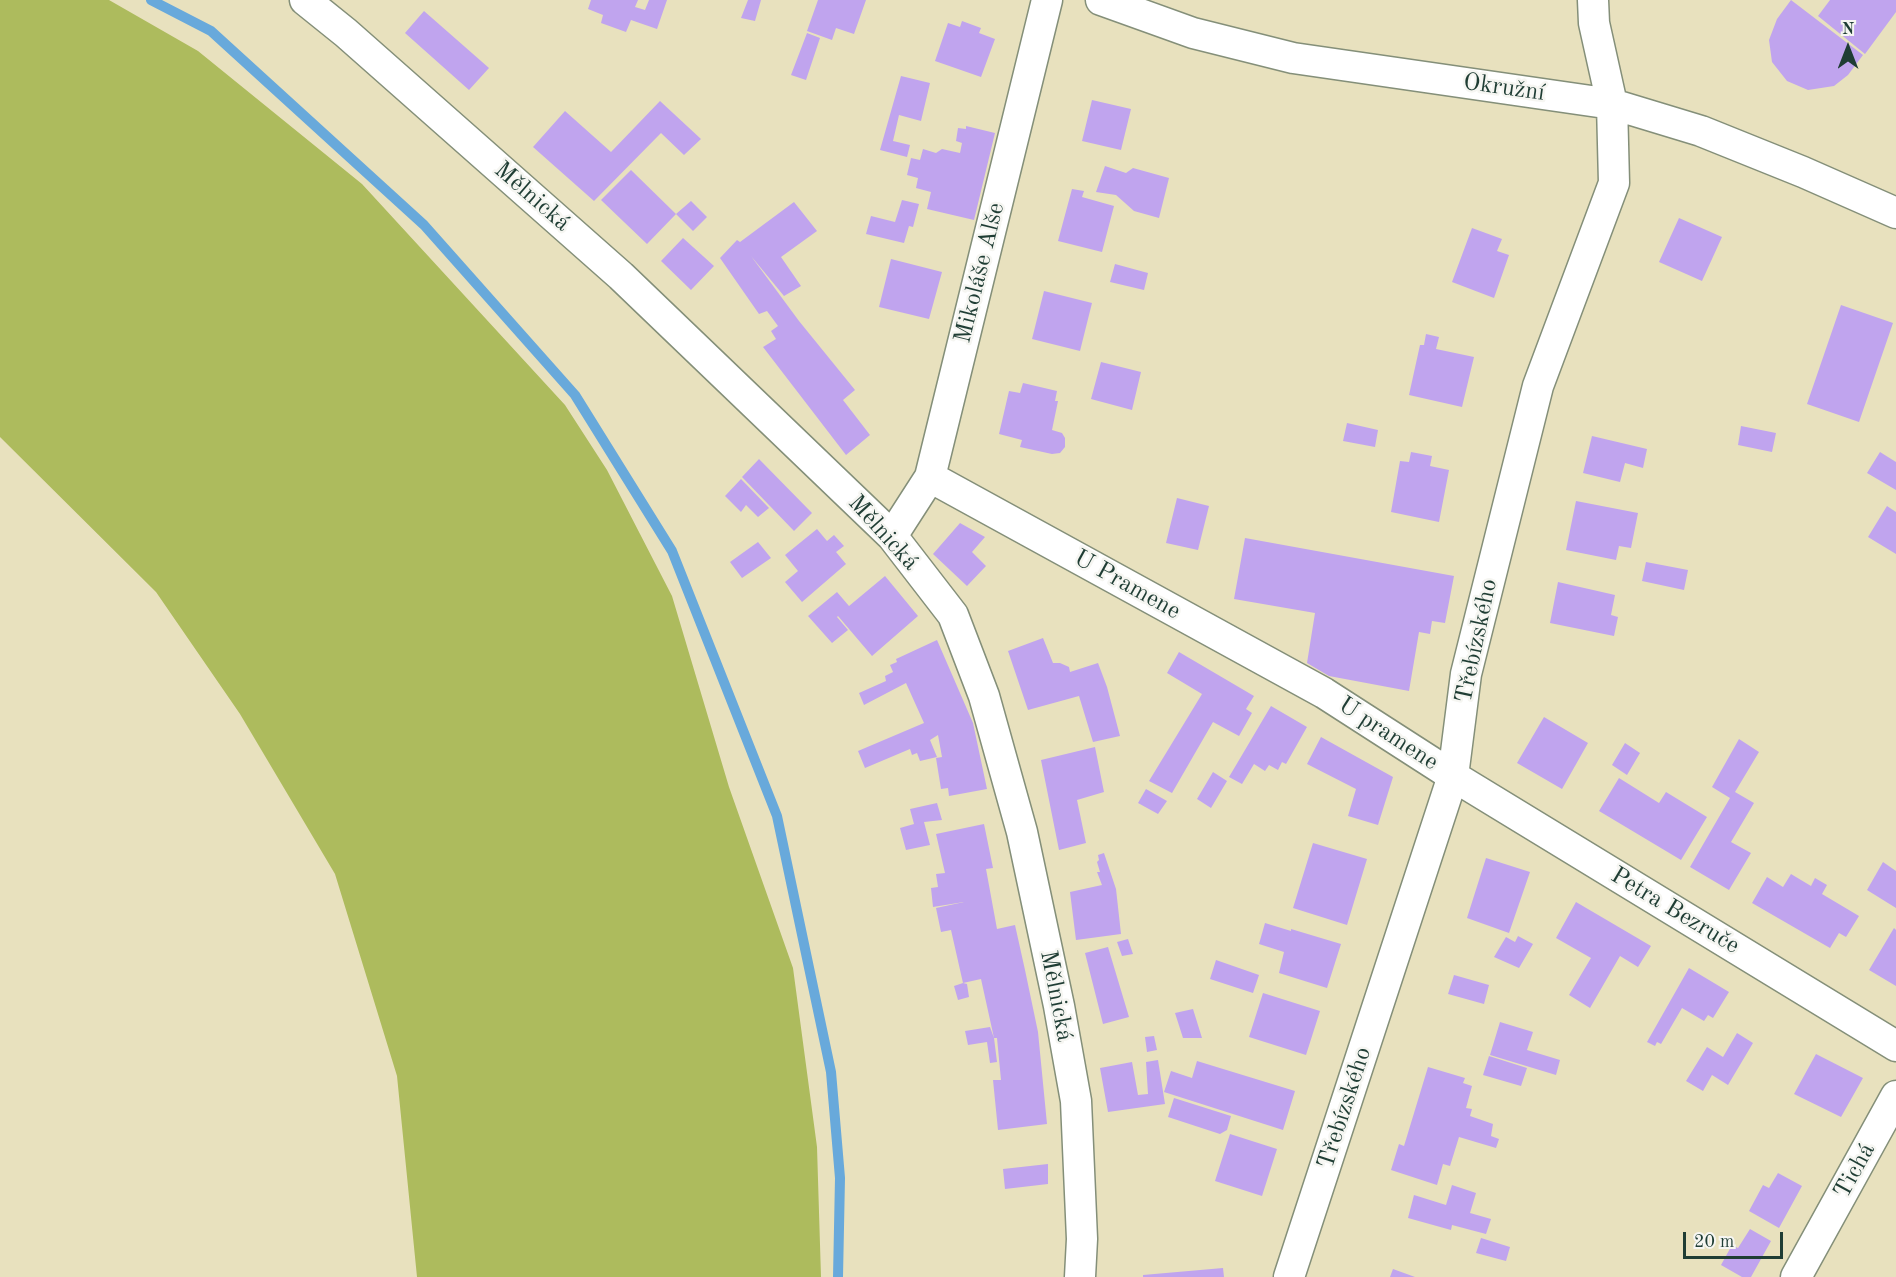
<!DOCTYPE html>
<meta charset="utf-8">
<style>
body{margin:0}
#map{position:relative;width:1896px;height:1277px;overflow:hidden;background:#e8e1be;font-family:"Old Standard TT",serif}
canvas{display:block}
.north{position:absolute;left:1818px;top:18px;width:60px;height:60px;-webkit-text-stroke:4px #f6f6f2;paint-order:stroke;rotate:0deg;font-size:16px;font-weight:700;line-height:24px;text-align:center;color:#1f3d34}
.north::after{content:'';display:block;margin:auto;width:21px;height:27px;background:#1f3d34;clip-path:polygon(50% 0,100% 100%,50% 72%,0 100%)}
.scale{position:absolute;left:1683px;top:1232px;width:100px;height:27px;box-sizing:border-box;border:3px solid #1f3d34;border-top:0;padding-left:8px;font-size:18px;line-height:21px;white-space:nowrap;color:#1f3d34;-webkit-text-stroke:4px #f6f6f2;paint-order:stroke}
</style>
<div id="map">
<canvas width="1896" height="1277"></canvas>
<div class="north">N</div>
<div class="scale">20 m</div>
</div>
<script>
const ctx = document.querySelector('canvas').getContext('2d');
ctx.lineJoin = 'round';
function paint(path, color) {
  ctx.fillStyle = color;
  ctx.fill(path, 'evenodd');
}
function toPath(rows) {
  const path = new Path2D();
  for (const r of rows) {
    path.moveTo(r[0], r[1]);
    for (let i = 2; i < r.length; i += 2) path.lineTo(r[i], r[i + 1]);
  }
  return path;
}
function trace(path, color, width, dash) {
  ctx.strokeStyle = color;
  ctx.lineWidth = width;
  ctx.lineCap = dash ? 'butt' : 'round';
  ctx.setLineDash(dash || []);
  ctx.stroke(path);
}
function write(font, color, halo, rows, align = 'center') {
  ctx.font = font + ' "Old Standard TT",serif';
  ctx.lineWidth = 5;
  ctx.setLineDash([]);
  ctx.textBaseline = 'middle';
  ctx.strokeStyle = halo;
  ctx.fillStyle = color;
  for (const [text, x, y, turn = 0] of rows) {
    ctx.save();
    ctx.translate(x, y);
    ctx.rotate((+turn || 0) * Math.PI / 180);
    ctx.textAlign = isNaN(turn) ? turn : align;
    if (halo) ctx.strokeText(text, 0, 0);
    ctx.fillText(text, 0, 0);
    ctx.restore();
  }
}
const green = toPath([
 [0,0,109,0,198,51,362,184,565,405,607,470,672,596,729,787,793,968,817,1147,821,1277,417,1277,397,1076,335,874,240,714,156,592,0,437]
]);
const stream = toPath([
 [151,0,211,31,424,225,575,395,672,551,777,816,831,1072,840,1178,838,1277]
]);
const building = toPath([
 [591,0,638,0,635,7,645,10,649,0,667,0,657,29,631,20,626,32,601,23,603,15,588,9],
 [748,0,761,0,755,21,741,18],
 [818,0,866,0,854,34,836,28,832,40,807,31],
 [1791,0,1863,55,1848,75,1834,86,1808,90,1787,81,1772,62,1769,40,1777,19],
 [1830,0,1896,0,1896,12,1865,54,1818,16],
 [424,11,489,68,469,90,405,33],
 [962,21,981,28,979,33,995,39,981,77,935,61,948,23,960,27],
 [807,33,820,38,806,80,791,75],
 [901,76,930,83,921,121,899,115,893,141,910,145,907,157,880,150],
 [1092,100,1131,109,1121,150,1082,141],
 [660,101,701,139,684,155,661,133,594,201,533,147,565,111,611,152],
 [966,126,995,133,974,220,927,209,931,192,916,188,918,178,907,175,911,158,920,160,923,149,936,153,942,149,960,153,962,143,956,141,958,128,966,129],
 [1105,166,1126,173,1133,168,1169,178,1159,218,1134,211,1116,195,1096,192],
 [631,170,676,214,691,201,707,217,693,231,676,214,647,244,601,200],
 [1072,189,1084,191,1082,197,1114,206,1102,252,1058,241],
 [902,200,919,204,913,227,909,226,904,243,866,234,871,216,895,222],
 [794,202,817,231,781,257,801,286,784,296,751,256,799,321,855,390,843,400,870,435,846,455,763,347,776,339,771,331,778,326,767,311,759,314,720,258,737,240,740,242],
 [1679,218,1722,237,1702,281,1659,262],
 [1472,228,1502,239,1497,251,1509,255,1494,298,1452,282],
 [683,238,714,266,691,290,661,261],
 [891,259,942,272,929,319,879,307],
 [1115,264,1148,273,1144,290,1110,282],
 [1044,291,1092,303,1080,351,1032,339],
 [1841,305,1893,323,1859,422,1807,404],
 [1426,334,1439,337,1436,349,1474,357,1462,407,1409,395,1420,345,1424,345],
 [1101,362,1141,372,1132,410,1091,399],
 [1023,383,1057,391,1055,401,1058,401,1052,430,1062,433,1065,438,1065,447,1060,453,1052,454,1020,447,1022,440,999,434,1009,391,1020,393],
 [1347,423,1378,430,1375,447,1343,441],
 [1741,426,1776,433,1772,452,1738,445],
 [1592,436,1647,449,1643,468,1625,463,1620,482,1583,473],
 [1411,452,1432,456,1430,466,1449,470,1439,522,1391,512,1400,461,1409,462],
 [1880,452,1896,462,1896,490,1867,473],
 [759,459,812,513,794,531,742,477],
 [741,479,769,508,758,517,746,505,741,512,725,496],
 [1177,498,1209,506,1198,550,1166,543],
 [1576,501,1638,513,1631,548,1619,546,1616,560,1566,550],
 [1887,506,1896,512,1896,554,1868,537],
 [960,523,985,537,972,552,986,566,967,586,933,554],
 [817,529,827,541,834,535,844,546,836,552,846,564,802,602,785,582,798,571,785,555],
 [1245,538,1454,576,1445,623,1432,621,1430,634,1419,632,1409,691,1329,676,1307,663,1315,613,1234,599],
 [758,542,771,558,742,578,730,562],
 [1646,562,1688,570,1684,590,1642,581],
 [885,576,918,616,872,656,838,616,837,617,848,630,832,643,808,616,837,592,849,606],
 [1558,582,1615,595,1611,615,1618,617,1614,636,1550,623],
 [1043,638,1053,663,1060,663,1069,667,1070,672,1098,663,1107,687,1120,736,1093,742,1079,696,1028,710,1008,651],
 [937,640,973,723,987,789,949,796,948,788,941,789,936,758,942,757,938,735,930,740,937,757,920,761,917,753,912,755,910,749,865,768,858,751,924,723,906,683,864,705,859,693,886,681,885,676,893,672,890,665,897,662,896,659],
 [1179,652,1254,696,1246,709,1252,713,1239,736,1213,722,1172,793,1149,781,1202,694,1167,673],
 [1271,706,1307,727,1286,764,1282,762,1278,770,1269,765,1265,771,1254,764,1242,784,1229,777],
 [1544,717,1588,743,1562,789,1517,763],
 [1321,737,1393,777,1378,825,1348,816,1356,789,1307,764],
 [1739,739,1759,752,1735,792,1754,803,1731,842,1751,853,1729,890,1690,867,1730,798,1712,787],
 [1625,743,1640,753,1627,775,1612,765],
 [1095,747,1104,792,1077,800,1086,843,1059,850,1041,760],
 [1213,772,1227,781,1211,808,1197,799],
 [1619,778,1659,803,1666,792,1707,817,1681,860,1599,811],
 [1146,789,1167,801,1158,814,1138,803],
 [937,803,942,820,924,822,930,845,906,850,900,828,914,824,910,809],
 [984,824,993,868,986,869,997,929,1015,925,1025,970,1038,1032,1047,1124,998,1130,993,1080,1001,1080,997,1038,994,1038,981,979,963,983,951,930,941,932,936,908,964,902,933,907,931,888,938,887,936,874,945,873,936,834],
 [1313,843,1367,859,1347,925,1293,908],
 [1104,853,1116,889,1121,934,1076,940,1070,892,1102,885,1097,872,1100,872,1097,862,1099,860,1098,855],
 [1486,858,1530,872,1509,933,1467,918],
 [1883,862,1896,871,1896,908,1867,890],
 [1791,874,1811,886,1815,878,1827,885,1822,894,1859,916,1846,937,1839,933,1830,948,1752,903,1767,877,1783,887],
 [1576,902,1651,946,1638,967,1620,956,1590,1008,1569,995,1591,958,1556,938],
 [1265,923,1291,931,1291,929,1341,944,1327,988,1279,973,1284,952,1259,944],
 [1894,928,1896,930,1896,986,1869,970],
 [1518,936,1533,944,1519,968,1494,957,1506,937,1515,942],
 [1128,939,1133,954,1122,956,1117,942],
 [1108,947,1129,1017,1103,1024,1085,953],
 [1216,960,1259,975,1253,993,1210,979],
 [1689,968,1729,992,1713,1018,1708,1015,1704,1021,1682,1008,1661,1044,1657,1042,1655,1046,1647,1042],
 [1454,975,1489,985,1484,1004,1448,994],
 [963,983,967,984,969,997,958,1000,954,986],
 [1263,993,1320,1011,1306,1055,1249,1037],
 [1193,1009,1202,1038,1183,1038,1175,1013],
 [1500,1022,1533,1032,1527,1050,1560,1060,1556,1075,1490,1055],
 [990,1027,994,1038,997,1062,990,1063,987,1042,968,1045,965,1031],
 [1737,1033,1753,1043,1728,1085,1712,1075,1703,1091,1686,1081,1707,1047,1723,1057],
 [1154,1036,1157,1050,1147,1052,1145,1037],
 [1816,1054,1863,1078,1841,1117,1794,1094],
 [1489,1056,1527,1068,1521,1086,1483,1075],
 [1158,1060,1165,1104,1108,1112,1100,1068,1132,1062,1138,1095,1148,1094,1146,1062],
 [1197,1061,1295,1091,1283,1130,1164,1092,1171,1071,1192,1078],
 [1428,1067,1465,1078,1463,1083,1472,1086,1466,1108,1472,1109,1470,1116,1493,1124,1491,1136,1499,1139,1496,1148,1459,1137,1450,1166,1443,1164,1437,1185,1391,1170,1399,1144,1404,1146],
 [1174,1098,1231,1116,1227,1130,1220,1134,1168,1117],
 [1230,1134,1277,1149,1262,1196,1215,1181],
 [1048,1164,1048,1184,1005,1189,1003,1169],
 [1778,1173,1802,1186,1779,1228,1749,1211,1763,1185,1769,1188],
 [1452,1185,1476,1193,1470,1213,1491,1219,1486,1234,1452,1225,1451,1230,1408,1218,1414,1195,1446,1205],
 [1750,1229,1771,1241,1751,1277,1742,1277,1721,1265,1732,1245,1738,1248],
 [1481,1238,1510,1247,1506,1261,1476,1253],
 [1223,1268,1224,1277,1143,1277,1143,1275],
 [1393,1269,1415,1277,1390,1277]
]);
const minor = toPath([
 [305,0,346,33,621,276,892,536,953,615,984,696,1022,832,1059,1006,1076,1101,1082,1239,1080,1277],
 [1101,0,1193,33,1293,58,1612,104,1701,131,1803,172,1896,213],
 [930,477,1324,693,1453,776,1896,1046],
 [892,536,930,477,1047,0],
 [1289,1277,1453,776,1466,674,1538,386,1614,183,1612,104,1594,23,1593,0],
 [1796,1277,1896,1096]
]);
const streetNames = [
 ["Okružní",1504,88,8],
 ["Mělnická",532,197,41],
 ["Mikoláše Alše",980,273,-76],
 ["Mělnická",883,533,48],
 ["U Pramene",1127,585,29],
 ["Třebízského",1477,641,-78],
 ["U pramene",1388,734,33],
 ["Petra Bezruče",1675,911,31],
 ["Mělnická",1056,996,79],
 ["Třebízského",1345,1108,-72],
 ["Tichá",1855,1171,-61]
];
paint(green, '#adbb5d');
trace(stream, '#68a9db', 10);
paint(building, '#c0a4ee');
trace(minor, '#848f79', 33);
trace(minor, '#fff', 30);
write('24px', '#1f3d34', '#f6f6f2', streetNames);
</script>
